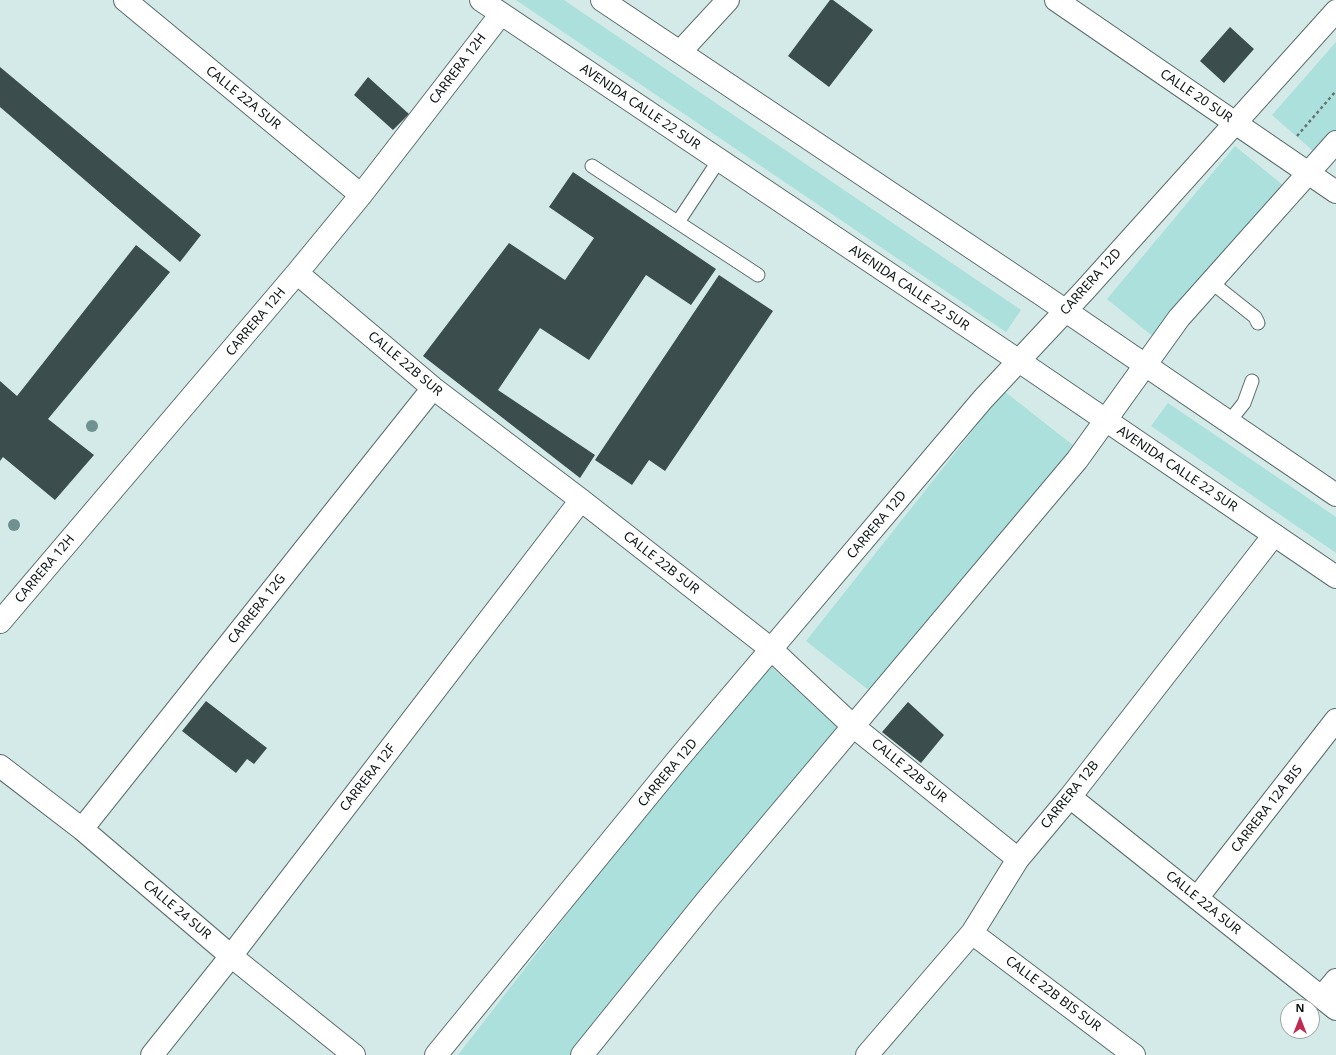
<!DOCTYPE html>
<style>
body{margin:0}
#map{position:relative;width:1336px;height:1055px;overflow:hidden;background:#d4eae8;font-family:"Noto Sans",sans-serif}
canvas{display:block}
.north{position:absolute;left:1280px;top:999px;width:40px;height:40px;box-sizing:border-box;background:#fff;border:1px solid #9ea1a1;border-radius:50%;rotate:0deg;font-size:11px;font-weight:700;line-height:16px;text-align:center;color:#0c1413}
.north::after{content:'';display:block;margin:auto;width:14px;height:18px;background:#bd2d52;clip-path:polygon(50% 0,100% 100%,50% 72%,0 100%)}
</style>
<div id="map">
<canvas width="1336" height="1055"></canvas>
<div class="north">N</div>
</div>
<script>
const ctx = document.querySelector('canvas').getContext('2d');
ctx.lineJoin = 'round';
function paint(path, color) {
  ctx.fillStyle = color;
  ctx.fill(path, 'evenodd');
}
function toPath(rows) {
  const path = new Path2D();
  for (const r of rows) {
    path.moveTo(r[0], r[1]);
    for (let i = 2; i < r.length; i += 2) path.lineTo(r[i], r[i + 1]);
  }
  return path;
}
function trace(path, color, width, dash) {
  ctx.strokeStyle = color;
  ctx.lineWidth = width;
  ctx.lineCap = dash ? 'butt' : 'round';
  ctx.setLineDash(dash || []);
  ctx.stroke(path);
}
function write(font, color, halo, rows, align = 'center') {
  ctx.font = font + ' "Noto Sans",sans-serif';
  ctx.lineWidth = 4;
  ctx.setLineDash([]);
  ctx.textBaseline = 'middle';
  ctx.strokeStyle = halo;
  ctx.fillStyle = color;
  for (const [text, x, y, turn = 0] of rows) {
    ctx.save();
    ctx.translate(x, y);
    ctx.rotate((+turn || 0) * Math.PI / 180);
    ctx.textAlign = isNaN(turn) ? turn : align;
    if (halo) ctx.strokeText(text, 0, 0);
    ctx.fillText(text, 0, 0);
    ctx.restore();
  }
}
const green = toPath([
 [516,0,564,0,1021,310,1006,332],
 [1336,42,1336,138,1320,157,1272,115],
 [1235,146,1284,186,1156,339,1107,299],
 [1004,391,1074,446,875,695,806,641],
 [1168,403,1336,517,1336,553,1151,426],
 [764,660,838,728,572,1055,458,1055]
]);
const building = toPath([
 [830,0,833,0,873,30,829,87,788,56],
 [1230,27,1254,49,1224,83,1200,61],
 [0,67,201,235,180,262,0,107],
 [368,77,409,114,393,130,354,95],
 [573,172,716,269,691,305,646,275,589,360,540,328,498,390,595,455,580,478,423,356,509,243,565,280,594,238,549,207],
 [136,245,170,272,48,419,94,455,55,500,3,457,0,461,0,381,17,396],
 [719,275,773,311,665,471,649,460,632,485,595,460],
 [206,701,267,748,254,764,247,759,236,773,182,731],
 [908,702,944,735,921,763,882,732]
]);
const path = toPath([
 [1297,136,1336,91]
]);
const service = toPath([
 [592,166,758,275],
 [678,222,719,160],
 [1211,282,1255,317,1258,323],
 [1228,423,1244,403,1252,381]
]);
const minor = toPath([
 [125,0,361,195],
 [1056,0,1336,192],
 [680,52,728,0],
 [297,273,433,388,581,500,771,649,853,726,1018,859],
 [0,622,297,273,361,195,501,14],
 [0,766,82,829,231,956,354,1055],
 [1070,797,1336,1009],
 [82,829,433,388],
 [1197,898,1336,720],
 [972,933,1134,1055],
 [1322,997,1336,980],
 [152,1055,231,956,581,500],
 [867,1055,972,933,1018,859,1070,797,1274,535]
]);
const tertiary = toPath([
 [436,1055,678,759,983,399,1084,291,1336,11],
 [582,1055,707,900,1077,460,1179,318,1336,142]
]);
const primary = toPath([
 [481,0,1019,361,1336,577],
 [602,0,1041,294,1336,495]
]);
const trees = [
 [92,426],
 [14,525]
];
const streetNames = [
 ["CARRERA 12H",458,69,-53],
 ["CALLE 20 SUR",1196,96,34],
 ["CALLE 22A SUR",243,98,39],
 ["AVENIDA CALLE 22 SUR",640,107,34],
 ["CARRERA 12D",1091,282,-48],
 ["AVENIDA CALLE 22 SUR",909,288,34],
 ["CARRERA 12H",256,322,-50],
 ["CALLE 22B SUR",405,364,40],
 ["AVENIDA CALLE 22 SUR",1177,469,34],
 ["CARRERA 12D",877,525,-50],
 ["CALLE 22B SUR",661,563,38],
 ["CARRERA 12H",45,569,-50],
 ["CARRERA 12G",257,609,-52],
 ["CALLE 22B SUR",909,771,39],
 ["CARRERA 12D",668,773,-50],
 ["CARRERA 12F",368,778,-52],
 ["CARRERA 12B",1070,795,-51],
 ["CARRERA 12A BIS",1267,809,-52],
 ["CALLE 22A SUR",1203,903,39],
 ["CALLE 24 SUR",177,910,40],
 ["CALLE 22B BIS SUR",1053,994,37]
];
paint(green, '#abe0dc');
paint(building, '#3b4d4c');
trace(service, '#5b6e6d', 15);
trace(minor, '#5b6e6d', 24);
trace(tertiary, '#5b6e6d', 24);
trace(primary, '#5b6e6d', 24);
trace(path, '#667473', 2.5, [3, 3]);
trace(service, '#fff', 13);
trace(minor, '#fff', 22);
trace(tertiary, '#fff', 22);
trace(primary, '#fff', 22);
ctx.fillStyle = '#6f918f';
for (const [x, y] of trees) {
  ctx.beginPath();
  ctx.arc(x, y, 6, 0, 2 * Math.PI);
  ctx.fill();
}
write('13px', '#0c1413', '#fff', streetNames);
</script>
